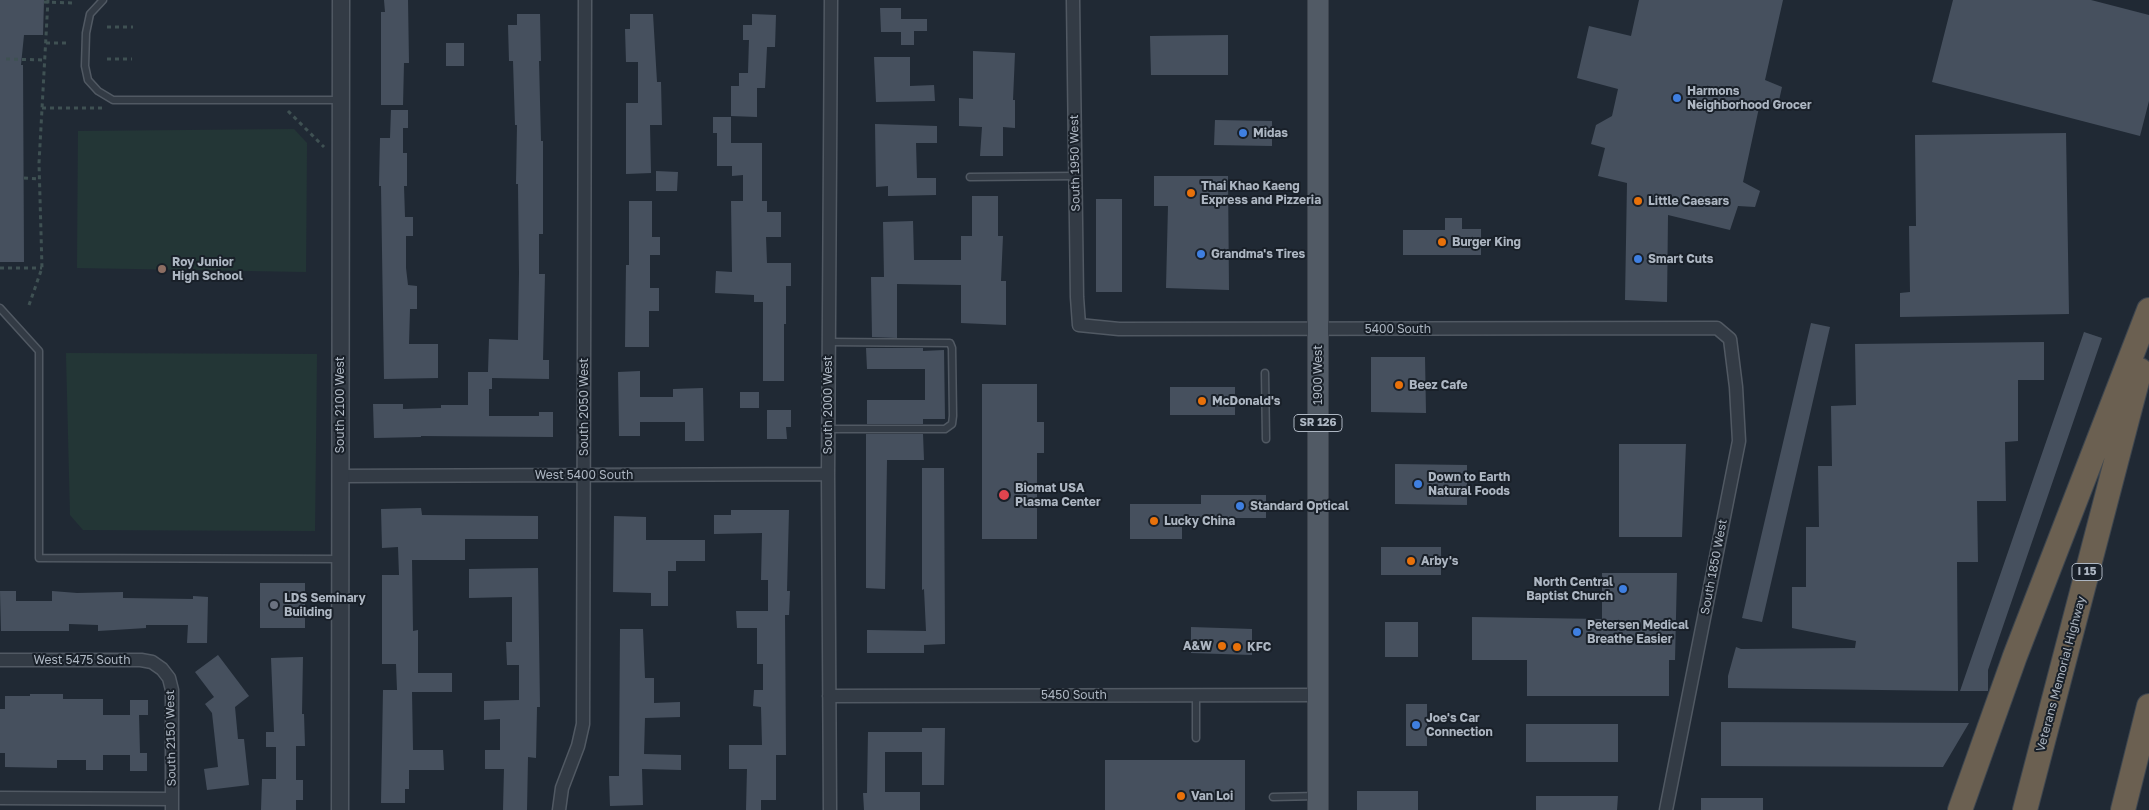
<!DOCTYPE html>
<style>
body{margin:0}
canvas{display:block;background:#202934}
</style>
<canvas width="2149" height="810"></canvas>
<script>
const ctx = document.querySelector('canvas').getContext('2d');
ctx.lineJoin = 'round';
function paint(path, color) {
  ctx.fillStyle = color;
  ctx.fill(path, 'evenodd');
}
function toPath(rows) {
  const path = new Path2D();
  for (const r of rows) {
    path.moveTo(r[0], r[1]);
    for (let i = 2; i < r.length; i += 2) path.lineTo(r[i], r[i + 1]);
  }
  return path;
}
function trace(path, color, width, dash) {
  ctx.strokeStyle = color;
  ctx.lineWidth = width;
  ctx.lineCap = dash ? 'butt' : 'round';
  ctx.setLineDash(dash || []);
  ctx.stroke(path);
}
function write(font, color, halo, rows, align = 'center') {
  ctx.font = font + ' "Golos Text",sans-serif';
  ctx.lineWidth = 4;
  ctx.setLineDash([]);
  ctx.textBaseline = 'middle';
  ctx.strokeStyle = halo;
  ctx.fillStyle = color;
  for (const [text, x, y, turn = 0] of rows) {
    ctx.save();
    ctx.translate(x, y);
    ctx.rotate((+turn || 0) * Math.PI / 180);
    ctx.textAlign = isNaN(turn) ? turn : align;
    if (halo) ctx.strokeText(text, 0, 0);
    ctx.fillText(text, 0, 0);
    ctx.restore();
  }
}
const green = toPath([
 [294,129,307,143,306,272,77,268,78,131],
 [66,353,317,354,315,531,83,530,70,515]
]);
const building = toPath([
 [0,0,44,0,43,35,24,35,21,65,23,65,24,262,0,262],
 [384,0,408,0,409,63,404,63,403,105,381,105,381,12,385,12],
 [1639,0,1783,0,1765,80,1782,87,1778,105,1760,103,1743,182,1760,191,1755,207,1738,206,1730,230,1668,215,1667,302,1625,300,1627,183,1598,176,1605,148,1591,144,1596,125,1612,116,1618,89,1577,78,1589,26,1631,36],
 [1953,0,2091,0,2149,15,2149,101,2140,136,1932,82],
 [880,8,901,8,901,19,927,19,927,31,914,31,914,45,901,45,901,32,881,32],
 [517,14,540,14,541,61,539,61,541,141,543,141,543,234,539,234,539,274,545,274,543,360,549,360,549,379,492,378,492,389,489,389,489,416,539,416,539,412,553,412,553,437,421,436,421,437,374,438,373,404,403,404,403,409,441,408,441,405,468,405,468,372,488,372,489,339,518,340,519,273,518,184,516,184,517,125,515,125,513,61,509,61,508,25,517,25],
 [630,14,653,14,657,82,661,82,662,125,650,125,651,173,626,174,626,103,638,103,638,62,626,62,625,29,630,29],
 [752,14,776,15,775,47,767,47,765,88,757,88,757,117,731,116,731,86,739,86,739,73,748,73,749,40,743,40,743,25,752,25],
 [1228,35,1228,75,1151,75,1150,36],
 [446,43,464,43,464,66,446,66],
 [973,51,1015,53,1013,100,1015,100,1015,128,1003,127,1003,156,980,156,982,127,959,126,959,98,973,99],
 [874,57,910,57,910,86,934,85,935,101,876,102],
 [391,110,408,110,408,128,403,128,403,153,407,153,407,186,404,186,405,217,413,217,413,236,406,236,406,268,408,285,417,286,417,309,410,309,409,344,438,344,438,378,384,379,381,186,379,186,380,138,390,138],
 [713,117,731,117,731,143,762,143,762,201,767,201,767,212,781,212,781,237,766,237,767,263,791,263,791,286,786,286,786,324,784,324,784,381,763,381,763,302,754,302,754,295,715,293,716,271,732,272,731,201,743,201,743,175,732,176,732,166,717,166,717,133,713,133],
 [1215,120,1272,121,1272,146,1214,145],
 [875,124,937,126,937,143,916,143,917,178,936,178,936,195,888,196,888,186,876,187],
 [2066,133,2069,314,1900,317,1900,293,1910,292,1909,226,1916,226,1915,135],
 [656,171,678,172,677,191,656,191],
 [1154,176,1228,176,1229,290,1166,288,1168,206,1154,206],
 [972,196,998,196,998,236,1003,236,1001,281,1006,281,1006,325,961,323,961,285,897,284,897,338,872,337,871,277,884,277,883,222,913,221,914,260,961,260,961,236,972,236],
 [1096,199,1122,199,1122,292,1096,292],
 [629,201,652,201,652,237,660,237,660,255,650,255,650,288,659,288,659,311,649,311,649,347,625,347,626,265,629,265],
 [1445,218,1462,218,1462,229,1481,229,1481,255,1403,255,1403,230,1445,230],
 [1811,323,1830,327,1762,622,1742,618],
 [2084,332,2102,338,1988,670,1988,691,1960,691],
 [2044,342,2044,380,2018,380,2018,441,2005,442,2006,501,1977,501,1978,562,1957,562,1958,691,1728,688,1728,676,1736,647,1741,649,1855,648,1856,641,1792,628,1792,587,1806,587,1806,527,1819,527,1818,466,1832,466,1831,406,1856,405,1855,344],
 [866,348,923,348,923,351,944,350,945,419,923,419,923,424,867,424,867,400,925,400,925,369,867,369],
 [1371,357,1425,357,1426,413,1371,412],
 [640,371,640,397,673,397,673,389,703,388,704,441,685,441,685,422,640,422,640,436,619,436,618,372],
 [982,384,1037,384,1037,422,1044,422,1044,453,1037,453,1037,539,982,539],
 [1170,387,1235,387,1235,415,1170,415],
 [740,392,759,392,759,408,740,408],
 [767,410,791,410,791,427,786,427,787,439,767,439],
 [866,434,923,434,924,460,887,460,885,589,866,588],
 [1619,444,1686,444,1682,537,1619,537],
 [1395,464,1467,465,1467,505,1395,504],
 [922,468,944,468,945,644,924,645,924,653,867,653,867,630,926,631,924,589,922,590],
 [1201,495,1266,495,1266,518,1182,518,1182,539,1130,539,1130,504,1201,504],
 [421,508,422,515,538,516,538,539,465,539,465,560,412,560,413,631,418,630,418,673,452,673,452,692,412,692,413,750,443,750,444,770,409,770,409,789,405,789,405,803,381,803,383,690,397,690,396,664,382,664,382,575,399,575,398,547,382,548,381,509],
 [731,510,789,510,787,591,790,591,789,615,785,615,786,755,776,755,776,800,761,800,761,810,746,810,747,769,729,769,729,745,762,745,761,707,753,706,754,690,763,690,763,664,757,664,757,628,737,628,736,611,768,611,768,580,761,580,762,533,714,534,714,515,731,515],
 [614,516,646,517,646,540,705,540,705,561,676,561,676,571,668,571,668,606,651,606,651,593,613,592],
 [1381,547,1441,547,1441,575,1381,575],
 [538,568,540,707,537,707,536,758,528,757,527,810,503,810,504,769,485,769,485,750,500,750,500,719,484,720,484,701,519,700,519,665,507,665,506,642,512,642,512,597,469,598,469,569],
 [1602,573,1677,573,1675,660,1669,660,1669,696,1527,696,1527,660,1472,660,1472,617,1602,619],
 [260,583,305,583,305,628,260,628],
 [0,591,16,591,16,601,52,601,52,591,77,593,123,592,123,598,193,599,193,596,208,597,207,643,187,643,188,625,146,625,146,628,98,631,98,625,69,624,69,631,1,631],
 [1385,622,1418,622,1418,657,1385,657],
 [1191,627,1252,629,1252,655,1191,653],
 [620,629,643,629,645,678,654,678,654,703,680,702,680,717,645,718,644,754,681,755,681,770,642,769,643,805,610,806,609,776,619,776],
 [218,655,249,696,235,707,238,739,244,739,249,785,207,790,204,769,218,767,212,713,205,704,214,697,195,672],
 [303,657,302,714,304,714,305,746,296,746,296,780,303,780,303,800,296,800,296,810,261,810,262,779,276,779,276,747,266,747,266,732,274,732,271,658],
 [30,694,63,694,63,699,103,699,103,715,130,715,130,700,148,700,148,715,139,715,140,753,147,753,147,771,130,771,130,755,103,755,103,770,86,770,86,760,57,760,57,768,5,767,5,753,0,753,0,709,5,709,5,696,30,696],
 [1406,704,1427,704,1427,746,1406,746],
 [1721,722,1969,723,1943,767,1721,766],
 [1526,724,1618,724,1618,762,1526,762],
 [922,728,945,728,944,785,922,785,922,752,885,752,885,792,920,792,920,810,864,810,863,793,867,793,868,732,922,732],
 [1105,760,1245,760,1245,810,1105,810],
 [1357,791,1418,791,1418,810,1357,810],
 [1536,796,1618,796,1617,810,1536,810],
 [1701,798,1763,798,1763,810,1701,810]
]);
const path = toPath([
 [44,2,73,3],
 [107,27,133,27],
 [46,43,67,43],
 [6,59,45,60],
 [107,59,132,59],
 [42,108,103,108],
 [288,111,324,147],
 [24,178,39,179],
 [0,268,42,268],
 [29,305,42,268,39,163,48,0]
]);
const service = toPath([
 [103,0,90,14,86,33,85,66,88,80,98,91,113,100,341,100],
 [970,177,1076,176],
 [0,308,39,351,39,558,340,559],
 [1265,373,1266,439],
 [828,429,945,429,952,424,953,416,952,348,950,343,829,342],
 [1196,738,1196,694],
 [1273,797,1317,796]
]);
const minor = toPath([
 [1073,0,1077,297,1079,325,1119,329,1717,328,1730,339,1736,387,1739,441,1666,810],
 [341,476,828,474],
 [0,660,141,660,152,662,162,669,169,678,172,690,172,810],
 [829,696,1318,695],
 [0,798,172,799],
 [559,810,562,788,578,746,583,724,585,0],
 [830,810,828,474,831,0]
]);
const tertiary = toPath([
 [340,810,341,0]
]);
const primary = toPath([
 [1318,0,1318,810]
]);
const motorway = toPath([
 [1960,810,2015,656,2149,310],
 [2025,810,2140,370],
 [2123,810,2149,706]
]);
const markers = [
 [1677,98,5,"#3f7fe0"],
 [1243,133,5,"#3f7fe0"],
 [1191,193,5,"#e8710a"],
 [1638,201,5,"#e8710a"],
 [1442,242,5,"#e8710a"],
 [1201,254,5,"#3f7fe0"],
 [1638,259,5,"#3f7fe0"],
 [162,269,5,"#8d6e63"],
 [1399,385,5,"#e8710a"],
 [1202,401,5,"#e8710a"],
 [1418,484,5,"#3f7fe0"],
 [1004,495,6,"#e0444e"],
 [1240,506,5,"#3f7fe0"],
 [1154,521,5,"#e8710a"],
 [1411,561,5,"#e8710a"],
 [1623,589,5,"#3f7fe0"],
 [274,605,5,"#6b7280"],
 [1577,632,5,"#3f7fe0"],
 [1222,646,5,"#e8710a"],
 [1237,647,5,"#e8710a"],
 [1416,725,5,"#3f7fe0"],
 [1181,796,5,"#e8710a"]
];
const shields = [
 [1318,423,48],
 [2087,572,30]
];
const shieldNames = [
 ["SR 126",1318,423],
 ["I 15",2087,572]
];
const poiNames = [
 ["Harmons",1687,91],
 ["Neighborhood Grocer",1687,105],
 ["Midas",1253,133],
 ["Thai Khao Kaeng",1201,186],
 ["Express and Pizzeria",1201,200],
 ["Little Caesars",1648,201],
 ["Burger King",1452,242],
 ["Grandma's Tires",1211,254],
 ["Smart Cuts",1648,259],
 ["Roy Junior",172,262],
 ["High School",172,276],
 ["Beez Cafe",1409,385],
 ["McDonald's",1212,401],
 ["Down to Earth",1428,477],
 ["Natural Foods",1428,491],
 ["Biomat USA",1015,488],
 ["Plasma Center",1015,502],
 ["Standard Optical",1250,506],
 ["Lucky China",1164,521],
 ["Arby's",1421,561],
 ["North Central",1613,582,"right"],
 ["Baptist Church",1613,596,"right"],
 ["LDS Seminary",284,598],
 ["Building",284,612],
 ["Petersen Medical",1587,625],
 ["Breathe Easier",1587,639],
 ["A&W",1212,646,"right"],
 ["KFC",1247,647],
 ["Joe's Car",1426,718],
 ["Connection",1426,732],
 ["Van Loi",1191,796]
];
const streetNames = [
 ["South 1950 West",1075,163,-91],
 ["5400 South",1398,329],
 ["1900 West",1318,375,-90],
 ["South 2100 West",340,405,-90],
 ["South 2000 West",828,405,-90],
 ["South 2050 West",584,407,-90],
 ["West 5400 South",584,475],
 ["South 1850 West",1714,567,-79],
 ["West 5475 South",82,660],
 ["Veterans Memorial Highway",2061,674,-75],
 ["5450 South",1074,695],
 ["South 2150 West",171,738,-91]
];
paint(green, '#233636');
paint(building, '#46505e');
trace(service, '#515963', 9);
trace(minor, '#515963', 15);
trace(tertiary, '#515963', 19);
trace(primary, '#3d444e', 22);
trace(motorway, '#3e464f', 26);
trace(path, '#3f5153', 3, [4, 4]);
trace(service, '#333b45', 6);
trace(minor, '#333b45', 12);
trace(tertiary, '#333b45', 16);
trace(primary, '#515a65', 20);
trace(motorway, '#6b6051', 24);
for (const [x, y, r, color] of markers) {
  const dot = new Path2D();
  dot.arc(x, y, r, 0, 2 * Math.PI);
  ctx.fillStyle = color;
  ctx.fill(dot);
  trace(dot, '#192029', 2);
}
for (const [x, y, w] of shields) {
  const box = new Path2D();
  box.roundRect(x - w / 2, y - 8.5, w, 17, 4);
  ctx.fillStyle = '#192029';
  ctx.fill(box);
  trace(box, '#adb6c2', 1);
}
write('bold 11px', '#adb6c2', null, shieldNames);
write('bold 12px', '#adb6c2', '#192029', poiNames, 'left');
write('12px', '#adb6c2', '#192029', streetNames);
</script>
